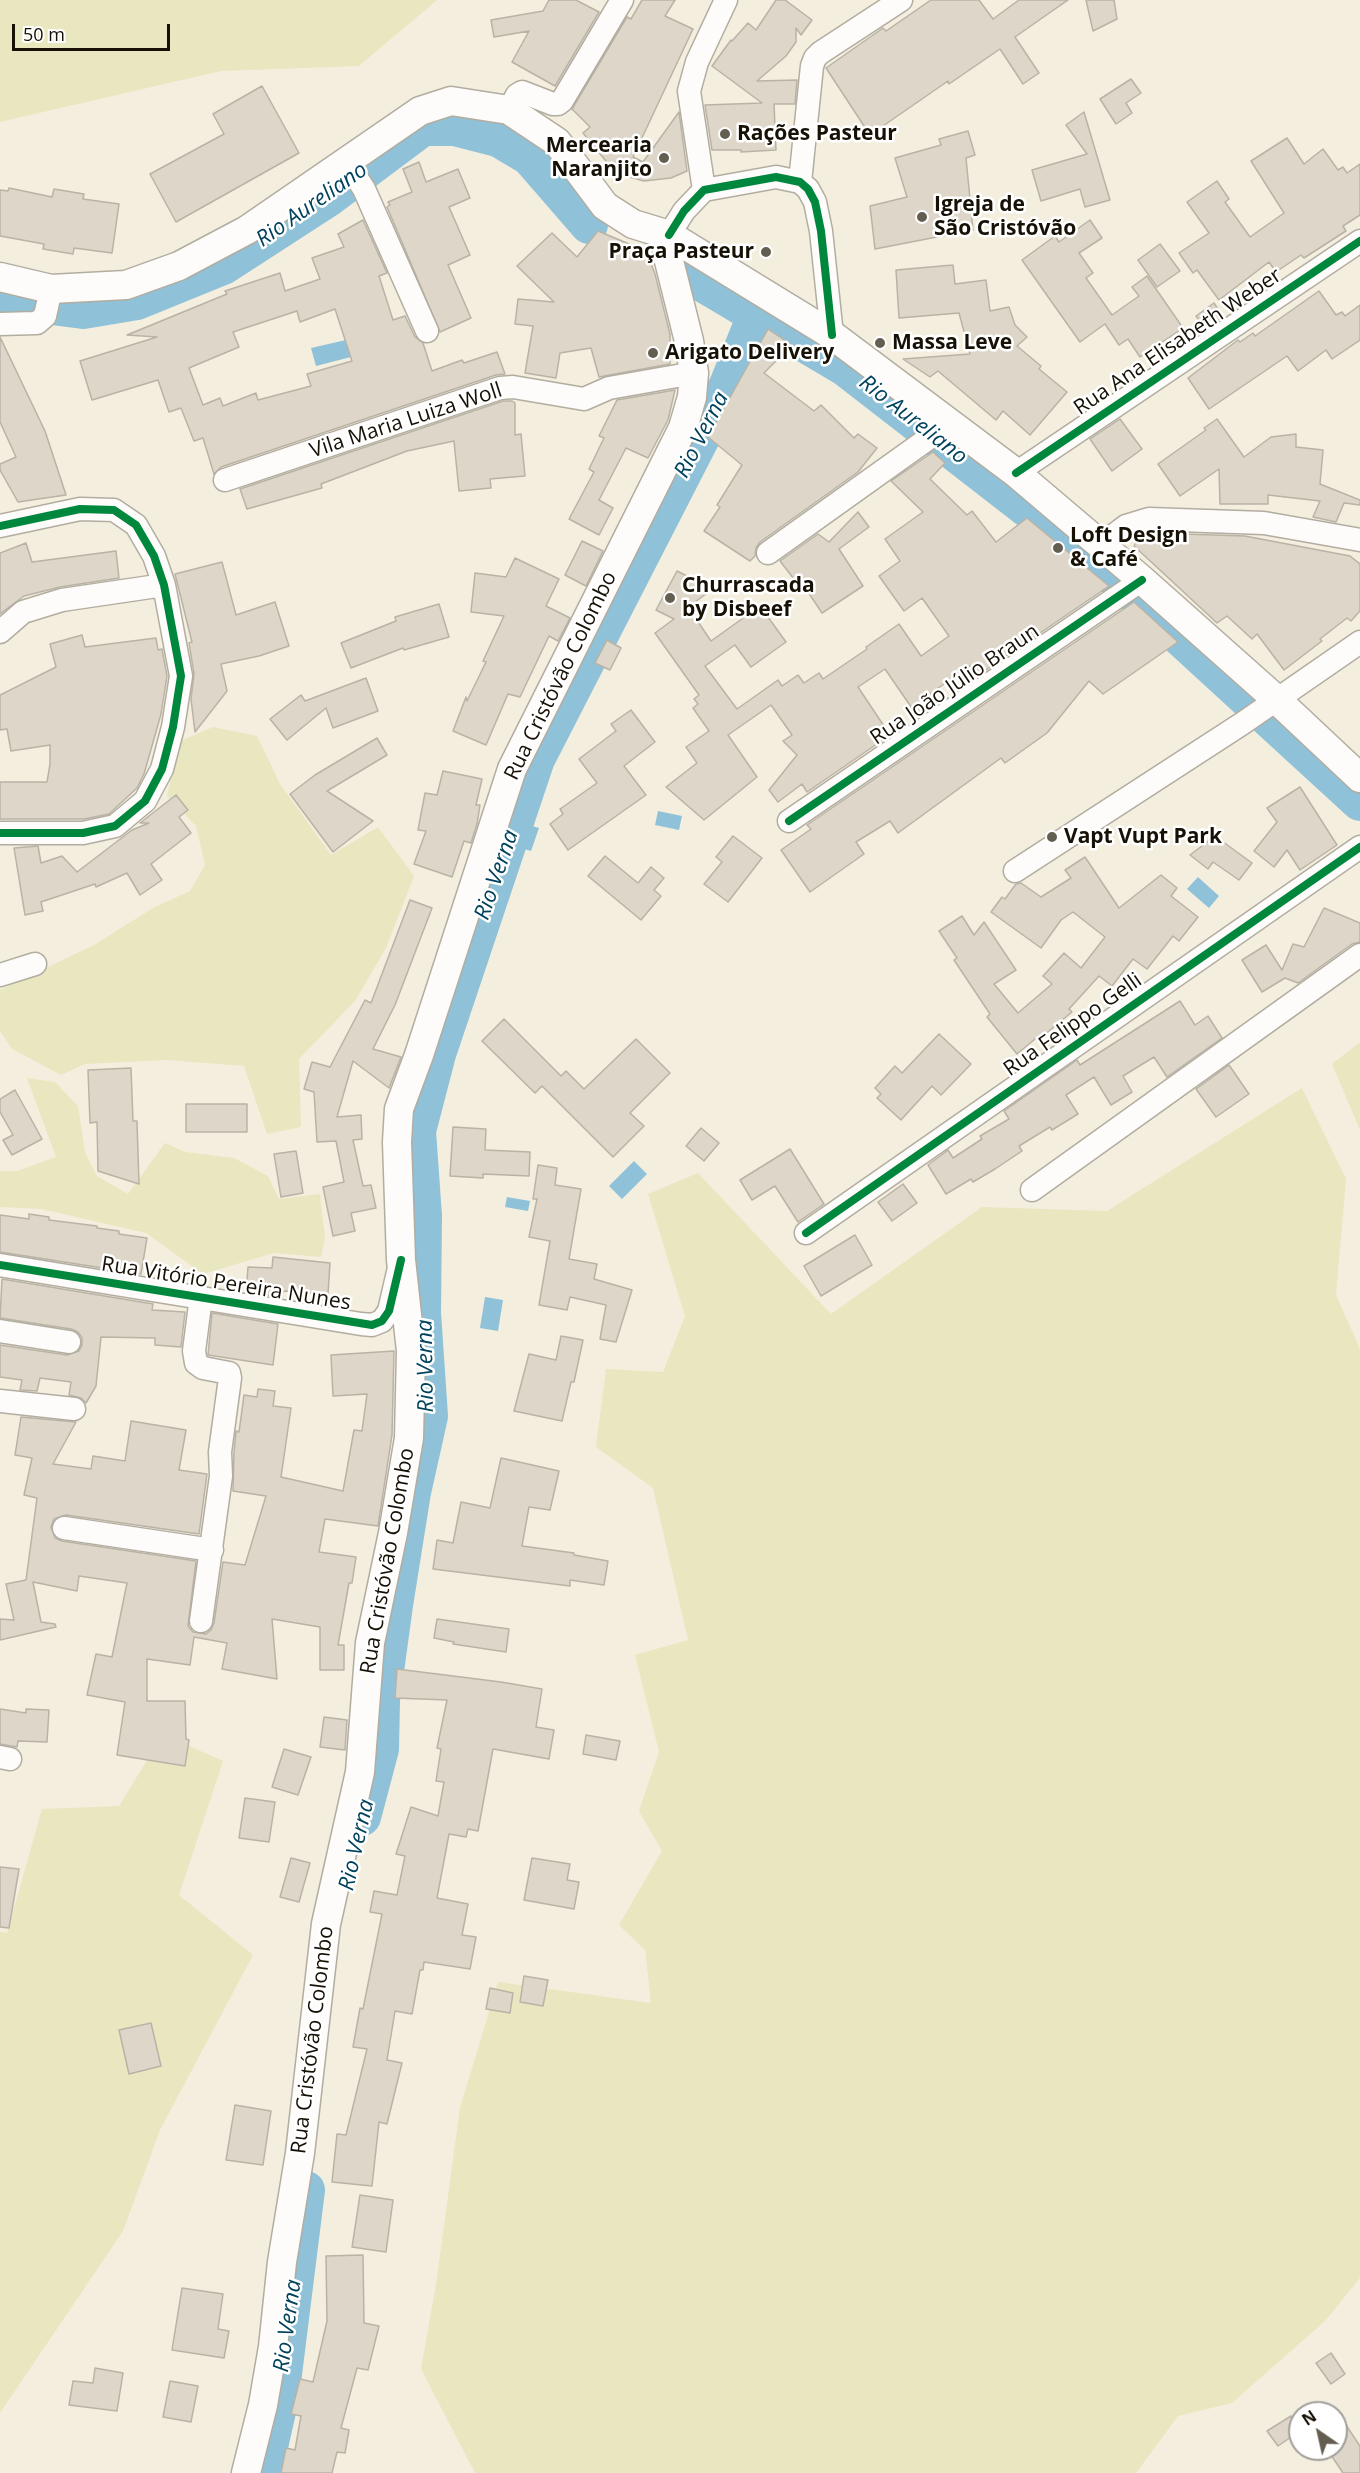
<!DOCTYPE html>
<meta charset="utf-8">
<style>
body{margin:0}
#map{position:relative;width:1360px;height:2473px;overflow:hidden;background:#f4eedf;font-family:"Open Sans",sans-serif}
canvas{display:block}
.north{position:absolute;left:1288px;top:2401px;width:60px;height:60px;box-sizing:border-box;background:#fff;border:2px solid #a29f9b;border-radius:50%;rotate:326deg;font-size:16px;font-weight:700;line-height:24px;text-align:center;color:#161005}
.north::after{content:'';display:block;margin:auto;width:21px;height:27px;background:#645e51;clip-path:polygon(50% 0,100% 100%,50% 72%,0 100%)}
.scale{position:absolute;left:12px;top:24px;width:158px;height:27px;box-sizing:border-box;border:3px solid #161005;border-top:0;padding-left:8px;font-size:18px;line-height:21px;white-space:nowrap;color:#161005;-webkit-text-stroke:4px #fff;paint-order:stroke}
</style>
<div id="map">
<canvas width="1360" height="2473"></canvas>
<div class="north">N</div>
<div class="scale">50 m</div>
</div>
<script>
const ctx = document.querySelector('canvas').getContext('2d');
ctx.lineJoin = 'round';
function paint(path, color) {
  ctx.fillStyle = color;
  ctx.fill(path, 'evenodd');
}
function toPath(rows) {
  const path = new Path2D();
  for (const r of rows) {
    path.moveTo(r[0], r[1]);
    for (let i = 2; i < r.length; i += 2) path.lineTo(r[i], r[i + 1]);
  }
  return path;
}
function trace(path, color, width, dash) {
  ctx.strokeStyle = color;
  ctx.lineWidth = width;
  ctx.lineCap = dash ? 'butt' : 'round';
  ctx.setLineDash(dash || []);
  ctx.stroke(path);
}
function write(font, color, halo, rows, align = 'center') {
  ctx.font = font + ' "Open Sans",sans-serif';
  ctx.lineWidth = 5;
  ctx.setLineDash([]);
  ctx.textBaseline = 'middle';
  ctx.strokeStyle = halo;
  ctx.fillStyle = color;
  for (const [text, x, y, turn = 0] of rows) {
    ctx.save();
    ctx.translate(x, y);
    ctx.rotate((+turn || 0) * Math.PI / 180);
    ctx.textAlign = isNaN(turn) ? turn : align;
    if (halo) ctx.strokeText(text, 0, 0);
    ctx.fillText(text, 0, 0);
    ctx.restore();
  }
}
const green = toPath([
 [0,0,437,0,359,66,221,71,0,122],
 [213,727,257,736,280,784,331,855,378,827,414,876,386,948,355,1001,299,1059,301,1127,267,1134,244,1066,167,1060,85,1064,61,1075,12,1049,0,1031,0,990,94,945,153,908,190,891,205,865,196,826,167,796,178,742],
 [1360,1042,1360,1130,1332,1064],
 [27,1078,55,1082,78,1106,85,1152,97,1176,128,1194,165,1143,185,1152,234,1158,268,1176,279,1199,320,1194,325,1238,321,1257,274,1253,203,1274,146,1233,41,1209,0,1207,0,1171,17,1171,56,1157],
 [1302,1088,1346,1179,1336,1295,1360,1349,1360,2278,1325,2321,1232,2403,1178,2416,1136,2473,475,2473,421,2369,436,2284,460,2108,498,1982,651,2003,645,1950,619,1925,662,1851,639,1811,659,1752,635,1655,688,1640,653,1488,596,1447,606,1369,663,1372,685,1316,648,1194,698,1173,831,1314,982,1207,1107,1211],
 [163,1734,223,1761,179,1895,253,1955,160,2130,123,2231,0,2413,0,1932,7,1933,42,1809,119,1806]
]);
const water = toPath([
 [346,340,351,357,316,366,311,348],
 [658,811,682,816,679,830,655,825],
 [525,824,539,828,531,851,517,847],
 [1198,877,1219,896,1209,908,1187,889],
 [634,1161,647,1174,622,1199,609,1186],
 [507,1197,530,1201,528,1211,505,1207],
 [485,1297,503,1300,498,1331,480,1328]
]);
const river = toPath([
 [694,278,846,368,1033,513,1119,581,1360,802],
 [0,299,83,310,137,301,223,266,328,198,423,127,455,127,498,138,530,157,589,225],
 [362,1817,380,1749,381,1700,394,1605,412,1492,429,1416,422,1313,423,1216,417,1131,437,1054,536,759,728,385,756,316],
 [263,2473,280,2398,306,2190]
]);
const building = toPath([
 [549,0,576,0,599,12,555,86,512,62,529,31,494,37,491,20,543,11,549,0],
 [642,0,675,0,665,16,693,29,633,157,643,162,679,112,687,171,671,178,644,181,618,174,610,166,583,133,590,127,572,109,627,17,631,19,642,0],
 [776,0,785,0,812,20,801,35,796,28,796,42,786,56,757,81,797,80,795,104,774,104,776,150,741,152,741,150,712,150,705,105,762,103,712,66,731,40,732,41,748,23,756,30,776,0],
 [931,0,979,0,993,19,1019,0,1068,0,1015,37,1039,73,1023,84,1000,49,949,84,948,81,870,135,826,68,883,28,886,31,931,0],
 [1086,0,1114,0,1117,19,1093,31,1086,0],
 [1131,79,1141,93,1126,103,1132,113,1116,124,1100,99,1131,79],
 [262,86,299,153,176,222,150,174,224,134,213,114,262,86],
 [1084,112,1110,200,1085,207,1080,189,1041,201,1032,170,1087,154,1066,125,1084,112],
 [968,131,975,155,966,158,973,230,875,249,870,206,907,197,895,158,941,145,939,139,968,131],
 [1287,138,1304,164,1323,149,1338,170,1343,167,1347,173,1360,164,1360,215,1343,226,1346,231,1304,258,1301,255,1276,272,1269,262,1219,300,1197,270,1193,273,1179,253,1209,233,1187,202,1217,181,1229,199,1225,202,1250,237,1284,213,1251,161,1287,138],
 [419,162,426,182,458,169,470,198,449,207,470,255,448,265,471,318,440,332,387,207,390,205,388,202,412,192,403,169,419,162],
 [9,188,52,197,54,189,84,194,83,199,119,204,112,253,74,248,73,254,43,249,44,244,0,236,0,190,8,191,9,188],
 [363,220,387,273,379,276,393,320,405,316,415,337,423,343,432,371,462,360,464,363,497,352,505,374,496,375,221,467,214,474,203,438,194,441,181,408,169,412,158,380,92,400,80,361,157,337,127,335,227,294,225,291,280,273,285,291,320,279,312,258,344,247,338,234,363,220],
 [335,309,352,361,307,374,311,386,258,400,256,393,223,406,220,398,203,405,189,368,239,347,233,332,297,311,300,322,335,309],
 [1090,220,1102,238,1079,253,1093,273,1086,278,1112,315,1139,296,1132,287,1147,276,1183,328,1140,357,1128,339,1119,345,1105,324,1080,342,1022,260,1055,236,1059,242,1090,220],
 [598,231,646,251,655,274,670,334,670,364,599,377,591,348,560,353,556,378,525,373,533,326,515,324,518,299,554,302,517,266,552,233,577,257,598,231],
 [1160,244,1180,271,1157,287,1138,260,1160,244],
 [953,265,955,284,986,280,990,311,1009,307,1015,325,1027,337,1017,346,1041,366,1039,369,1067,392,1030,435,1003,411,996,420,938,371,930,377,903,359,970,354,959,313,899,318,896,270,953,265],
 [1319,291,1336,315,1342,312,1345,316,1360,305,1360,340,1332,359,1326,350,1298,371,1287,356,1209,409,1188,378,1238,340,1240,342,1253,333,1255,336,1319,291],
 [1214,303,1223,317,1205,329,1196,316,1214,303],
 [768,329,792,345,764,373,814,411,821,405,854,438,858,434,877,448,858,472,760,542,756,548,755,556,750,561,704,531,720,507,717,505,742,465,708,437,768,329],
 [0,337,45,431,66,495,18,502,0,470,0,464,16,457,0,422,0,337],
 [675,390,668,420,648,458,626,448,599,500,613,508,599,535,569,519,594,472,589,469,604,438,599,436,617,400,675,390],
 [503,401,512,401,515,403,515,435,521,434,525,476,490,479,491,488,459,491,454,441,407,451,321,484,322,488,247,509,240,489,503,401],
 [1120,419,1142,449,1112,471,1090,439,1120,419],
 [1217,419,1244,457,1271,437,1296,434,1296,447,1323,450,1320,484,1360,500,1360,505,1344,503,1336,522,1313,517,1320,501,1268,495,1268,504,1220,504,1219,469,1180,496,1158,464,1206,430,1204,428,1217,419],
 [933,452,945,463,930,479,967,515,972,511,996,542,1027,518,1109,586,977,676,970,666,931,693,938,703,918,717,885,669,858,687,890,735,807,792,802,784,778,802,769,790,797,755,783,741,792,735,771,705,728,735,757,777,704,820,666,787,697,763,686,747,709,731,693,708,698,704,694,699,699,695,655,633,674,619,656,610,677,571,713,589,688,607,711,641,760,606,786,642,751,667,735,645,705,666,737,709,778,680,782,686,798,675,804,683,819,673,823,679,867,649,866,647,899,624,921,656,949,636,922,598,904,611,879,576,900,561,885,539,923,512,891,481,933,452],
 [858,512,869,527,839,549,863,586,822,613,800,580,797,583,780,561,818,534,829,542,858,512],
 [1151,533,1245,536,1350,556,1360,564,1360,611,1351,621,1347,618,1320,639,1322,641,1284,670,1257,634,1252,639,1227,616,1217,623,1134,546,1139,536,1151,533],
 [582,541,603,551,586,586,565,575,582,541],
 [26,543,32,562,116,551,119,578,60,587,24,596,0,614,0,553,26,543],
 [515,558,559,579,546,606,570,618,558,641,549,636,520,697,508,694,486,745,453,731,466,697,467,701,486,662,483,661,504,616,471,612,475,573,506,577,515,558],
 [222,562,236,615,275,602,289,646,259,656,221,664,227,691,195,732,191,699,194,674,189,643,192,642,175,574,222,562],
 [1134,602,1178,642,1103,694,1089,681,1047,733,1005,763,1001,758,898,833,890,821,856,842,864,854,810,892,781,850,811,829,807,825,1134,602],
 [439,604,449,637,404,650,403,648,351,668,341,643,396,621,395,617,439,604],
 [82,635,85,647,156,638,158,650,162,649,167,676,161,714,144,774,137,788,109,814,84,819,0,819,0,782,47,782,50,764,50,745,11,751,7,729,0,730,0,695,56,667,50,644,82,635],
 [607,640,621,648,610,670,595,663,607,640],
 [366,678,378,711,333,728,326,708,287,740,270,719,301,695,305,701,366,678],
 [631,710,655,742,624,766,646,795,568,850,550,824,563,814,560,809,597,783,579,759,616,731,611,724,631,710],
 [377,738,387,755,327,791,373,821,333,852,290,794,315,775,377,738],
 [443,771,482,779,476,805,480,805,477,824,471,843,464,841,452,877,414,864,426,831,418,830,425,793,437,795,443,771],
 [1300,787,1337,845,1300,870,1287,850,1274,867,1254,851,1277,822,1267,808,1300,787],
 [176,795,188,810,179,817,191,833,151,864,162,880,140,895,127,873,96,887,95,884,41,902,43,911,25,915,14,848,38,846,41,863,62,856,77,872,132,830,149,823,140,823,176,795],
 [733,836,762,858,728,902,704,884,722,862,716,857,733,836],
 [1215,836,1252,863,1239,880,1213,862,1208,869,1190,855,1215,836],
 [605,856,638,883,651,867,664,878,654,890,661,896,641,920,588,876,605,856],
 [1085,857,1119,908,1161,875,1177,888,1171,896,1198,917,1179,941,1173,936,1147,969,1133,959,1112,986,1099,976,1069,1009,1072,1012,1043,1036,1041,1034,1017,1054,987,1017,990,1014,954,960,957,958,939,931,962,916,974,935,984,922,1016,970,994,984,1018,1013,1052,984,1043,976,1064,953,1081,968,1105,937,1073,912,1061,920,1041,948,991,912,1002,897,1005,899,1016,884,1021,883,1041,897,1071,878,1065,870,1085,857],
 [410,900,432,908,395,1005,373,1049,401,1057,389,1088,353,1061,337,1117,361,1115,362,1139,353,1140,363,1186,371,1185,376,1208,351,1213,355,1231,333,1236,323,1187,344,1182,336,1141,317,1142,314,1092,304,1089,312,1062,330,1067,365,1000,371,1003,410,900],
 [1324,908,1360,923,1360,942,1352,944,1298,983,1285,978,1262,992,1242,960,1266,945,1282,970,1293,944,1304,947,1324,908],
 [1180,1001,1195,1025,1208,1016,1222,1038,1167,1077,1154,1057,1123,1076,1132,1092,1111,1105,1094,1077,1066,1095,1078,1114,1052,1130,1050,1127,1019,1146,1022,1151,995,1169,973,1182,971,1179,946,1194,928,1165,948,1150,953,1158,982,1139,980,1136,1009,1119,1004,1111,1077,1060,1080,1065,1180,1001],
 [504,1019,561,1076,566,1071,584,1089,636,1039,670,1073,630,1113,644,1126,613,1157,542,1086,535,1093,482,1041,504,1019],
 [939,1034,971,1064,941,1095,932,1086,901,1120,877,1098,881,1094,875,1088,895,1066,902,1073,939,1034],
 [1229,1065,1249,1094,1216,1117,1196,1089,1229,1065],
 [131,1068,133,1121,137,1121,139,1184,98,1171,97,1122,90,1123,88,1070,131,1068],
 [15,1090,42,1139,12,1155,3,1140,13,1135,0,1112,0,1099,15,1090],
 [186,1104,247,1104,247,1132,186,1132,186,1104],
 [453,1127,486,1129,485,1150,530,1152,529,1176,483,1174,483,1178,450,1176,453,1127],
 [701,1128,719,1143,704,1161,686,1146,701,1128],
 [790,1149,824,1204,798,1222,775,1186,752,1200,740,1180,790,1149],
 [296,1151,303,1193,281,1197,274,1154,296,1151],
 [538,1165,557,1168,555,1185,581,1189,569,1259,597,1264,594,1279,632,1290,616,1342,600,1339,606,1305,570,1297,567,1310,539,1305,550,1241,529,1237,537,1199,533,1199,538,1165],
 [903,1184,917,1203,892,1221,878,1202,903,1184],
 [29,1214,49,1217,49,1220,97,1226,97,1228,119,1231,119,1234,147,1238,141,1274,0,1252,0,1215,29,1219,29,1214],
 [855,1235,872,1265,821,1296,804,1266,855,1235],
 [273,1257,330,1263,328,1294,283,1291,282,1297,246,1292,248,1267,272,1268,273,1257],
 [2,1279,153,1304,152,1310,185,1312,181,1347,155,1345,155,1338,101,1337,96,1386,86,1403,81,1398,69,1395,71,1382,40,1378,37,1391,20,1390,22,1380,0,1377,0,1345,67,1355,79,1351,82,1345,82,1338,78,1332,71,1329,0,1318,2,1279],
 [212,1313,278,1324,273,1365,208,1355,212,1313],
 [561,1336,583,1340,574,1382,571,1382,562,1421,514,1411,529,1354,556,1360,561,1336],
 [394,1351,392,1435,378,1526,325,1519,319,1552,356,1557,352,1583,349,1583,338,1645,344,1645,344,1670,320,1670,320,1627,272,1619,277,1679,222,1669,227,1643,194,1637,190,1665,147,1659,147,1701,185,1701,186,1739,189,1740,185,1766,117,1755,125,1702,87,1695,96,1654,112,1657,127,1583,79,1576,77,1591,33,1582,41,1622,55,1624,56,1627,0,1640,0,1619,14,1620,6,1584,26,1580,37,1498,24,1495,32,1458,15,1455,21,1417,76,1422,53,1464,91,1469,93,1456,125,1461,131,1421,186,1430,179,1470,207,1474,199,1534,66,1515,54,1519,51,1527,55,1538,62,1541,196,1561,188,1626,193,1632,206,1634,211,1630,214,1623,223,1562,245,1565,266,1496,233,1491,234,1453,236,1431,239,1432,244,1395,257,1397,258,1389,275,1391,273,1406,291,1408,281,1477,343,1491,354,1430,362,1431,367,1394,333,1396,331,1355,394,1351],
 [501,1458,559,1471,550,1510,529,1507,522,1546,574,1553,574,1555,608,1561,604,1585,570,1580,570,1586,433,1569,437,1540,453,1543,461,1502,490,1508,501,1458],
 [437,1619,509,1629,506,1652,453,1644,454,1642,434,1638,437,1619],
 [397,1669,501,1682,542,1689,536,1727,554,1730,549,1759,493,1749,478,1831,468,1829,466,1837,449,1834,437,1898,468,1904,462,1935,476,1937,470,1969,424,1962,423,1970,420,1970,412,2014,395,2011,387,2060,402,2063,387,2124,379,2122,372,2186,332,2182,337,2134,346,2135,367,2049,353,2047,360,2008,363,2009,382,1914,370,1912,374,1891,397,1895,405,1856,396,1854,411,1807,438,1816,444,1782,436,1781,441,1749,437,1748,447,1700,395,1698,397,1669],
 [0,1709,26,1713,26,1709,49,1710,47,1742,18,1741,17,1747,0,1744,0,1709],
 [324,1717,347,1720,345,1750,320,1747,324,1717],
 [586,1735,620,1741,616,1760,583,1754,586,1735],
 [284,1749,311,1757,298,1795,272,1787,284,1749],
 [245,1798,275,1802,269,1842,239,1838,245,1798],
 [291,1858,310,1863,299,1902,280,1897,291,1858],
 [532,1858,570,1864,567,1880,579,1882,574,1909,524,1900,532,1858],
 [0,1867,19,1869,9,1928,0,1927,0,1867],
 [524,1976,548,1980,543,2006,520,2002,524,1976],
 [490,1988,513,1993,510,2013,486,2009,490,1988],
 [151,2023,161,2066,129,2074,119,2030,151,2023],
 [235,2105,271,2111,263,2165,226,2160,235,2105],
 [360,2195,393,2200,386,2252,352,2247,360,2195],
 [363,2255,364,2323,379,2326,368,2370,357,2368,341,2428,349,2430,345,2453,337,2452,332,2473,281,2473,286,2448,295,2450,301,2416,291,2414,300,2379,313,2382,327,2321,326,2256,363,2255],
 [182,2288,223,2294,218,2329,229,2331,224,2358,172,2350,182,2288],
 [1331,2353,1345,2374,1331,2384,1316,2363,1331,2353],
 [95,2368,123,2373,117,2411,69,2405,73,2381,93,2383,95,2368],
 [170,2381,198,2386,191,2422,163,2417,170,2381],
 [1336,2410,1360,2446,1360,2473,1343,2473,1327,2449,1336,2449,1336,2410],
 [1291,2416,1300,2431,1278,2446,1267,2431,1291,2416]
]);
const minor = toPath([
 [509,110,517,95,522,92,553,104,558,104,562,101,622,0],
 [347,163,364,189,427,331],
 [800,182,812,66,815,58,820,53,901,0],
 [704,190,689,91,697,62,726,0],
 [669,235,684,211,704,190,776,177,800,182,808,189,815,202,821,231,832,335],
 [0,324,37,323,45,316,51,289],
 [1016,473,1360,241],
 [225,480,500,388,513,387,584,399,609,388,694,373],
 [0,526,80,509,114,510,136,525,154,556,164,585,181,676,173,727,162,769,145,801,115,826,83,833,0,833],
 [1101,545,1126,526,1149,519,1264,523,1360,540],
 [768,553,950,423],
 [0,632,23,612,62,600,164,585],
 [789,821,1142,580],
 [1015,871,1243,723,1360,642],
 [0,975,35,964],
 [1032,1190,1360,955],
 [806,1233,1360,847],
 [0,1265,361,1324,372,1325,382,1321,389,1311,398,1272],
 [0,1331,69,1342],
 [0,1401,74,1409],
 [64,1528,212,1550],
 [201,1621,221,1476,220,1452,230,1378,229,1373,203,1368,196,1363,194,1351,201,1297],
 [0,1757,10,1759]
]);
const major = toPath([
 [0,277,51,289,126,285,179,266,247,230,420,111,451,101,509,110,557,142,605,206,633,224,669,235,832,335,1016,473,1142,580,1277,700,1360,778],
 [246,2473,263,2405,273,2347,282,2262,300,2153,326,1924,360,1772,370,1643,393,1533,409,1438,411,1351,401,1260,397,1142,399,1109,419,1055,512,769,683,428,692,397,694,373,689,341,667,253,669,235]
]);
const cycleway = toPath([
 [669,235,684,211,704,190,776,177,800,182,808,189,815,202,821,231,832,335],
 [1016,473,1360,241],
 [0,526,80,509,114,510,136,525,154,556,164,585,181,676,173,727,162,769,145,801,115,826,83,833,0,833],
 [789,821,1142,580],
 [806,1233,1360,847],
 [0,1265,372,1325,382,1321,389,1311,401,1260]
]);
const markers = [
 [725,134,6,"#645e51"],
 [664,158,6,"#645e51"],
 [922,217,6,"#645e51"],
 [766,252,6,"#645e51"],
 [880,343,6,"#645e51"],
 [653,353,6,"#645e51"],
 [1058,548,6,"#645e51"],
 [670,598,6,"#645e51"],
 [1052,837,6,"#645e51"]
];
const poiNames = [
 ["Rações Pasteur",737,134],
 ["Mercearia",652,146,"right"],
 ["Naranjito",652,170,"right"],
 ["Igreja de",934,205],
 ["São Cristóvão",934,229],
 ["Praça Pasteur",754,252,"right"],
 ["Massa Leve",892,343],
 ["Arigato Delivery",665,353],
 ["Loft Design",1070,536],
 ["& Café",1070,560],
 ["Churrascada",682,586],
 ["by Disbeef",682,610],
 ["Vapt Vupt Park",1064,837]
];
const streetNames = [
 ["Rua Ana Elisabeth Weber",1178,342,-34],
 ["Vila Maria Luiza Woll",406,421,-18],
 ["Rua Cristóvão Colombo",561,676,-64],
 ["Rua João Júlio Braun",955,685,-34],
 ["Rua Felippo Gelli",1073,1025,-35],
 ["Rua Vitório Pereira Nunes",226,1284,9],
 ["Rua Cristóvão Colombo",388,1561,-80],
 ["Rua Cristóvão Colombo",313,2040,-83]
];
const waterNames = [
 ["Rio Aureliano",312,205,-35],
 ["Rio Aureliano",913,420,38],
 ["Rio Verna",702,435,-63],
 ["Rio Verna",497,875,-71],
 ["Rio Verna",426,1366,-91],
 ["Rio Verna",357,1845,-77],
 ["Rio Verna",288,2326,-82]
];
paint(green, '#e8e7c0');
paint(water, '#8fc1d9');
trace(river, '#8fc1d9', 38);
paint(building, '#ddd6c9');
trace(building, '#b9b3a6', 1.5);
trace(minor, '#b2ada0', 25);
trace(major, '#b2ada0', 31);
trace(minor, '#fdfcfa', 22);
trace(major, '#fdfcfa', 28);
trace(cycleway, '#00873e', 8);
for (const [x, y, r, color] of markers) {
  const dot = new Path2D();
  dot.arc(x, y, r, 0, 2 * Math.PI);
  ctx.fillStyle = color;
  ctx.fill(dot);
  trace(dot, '#fff', 2);
}
write('bold 21px', '#161005', '#fff', poiNames, 'left');
write('21px', '#161005', '#fff', streetNames);
write('italic 22px', '#00425c', '#fff', waterNames);
</script>
